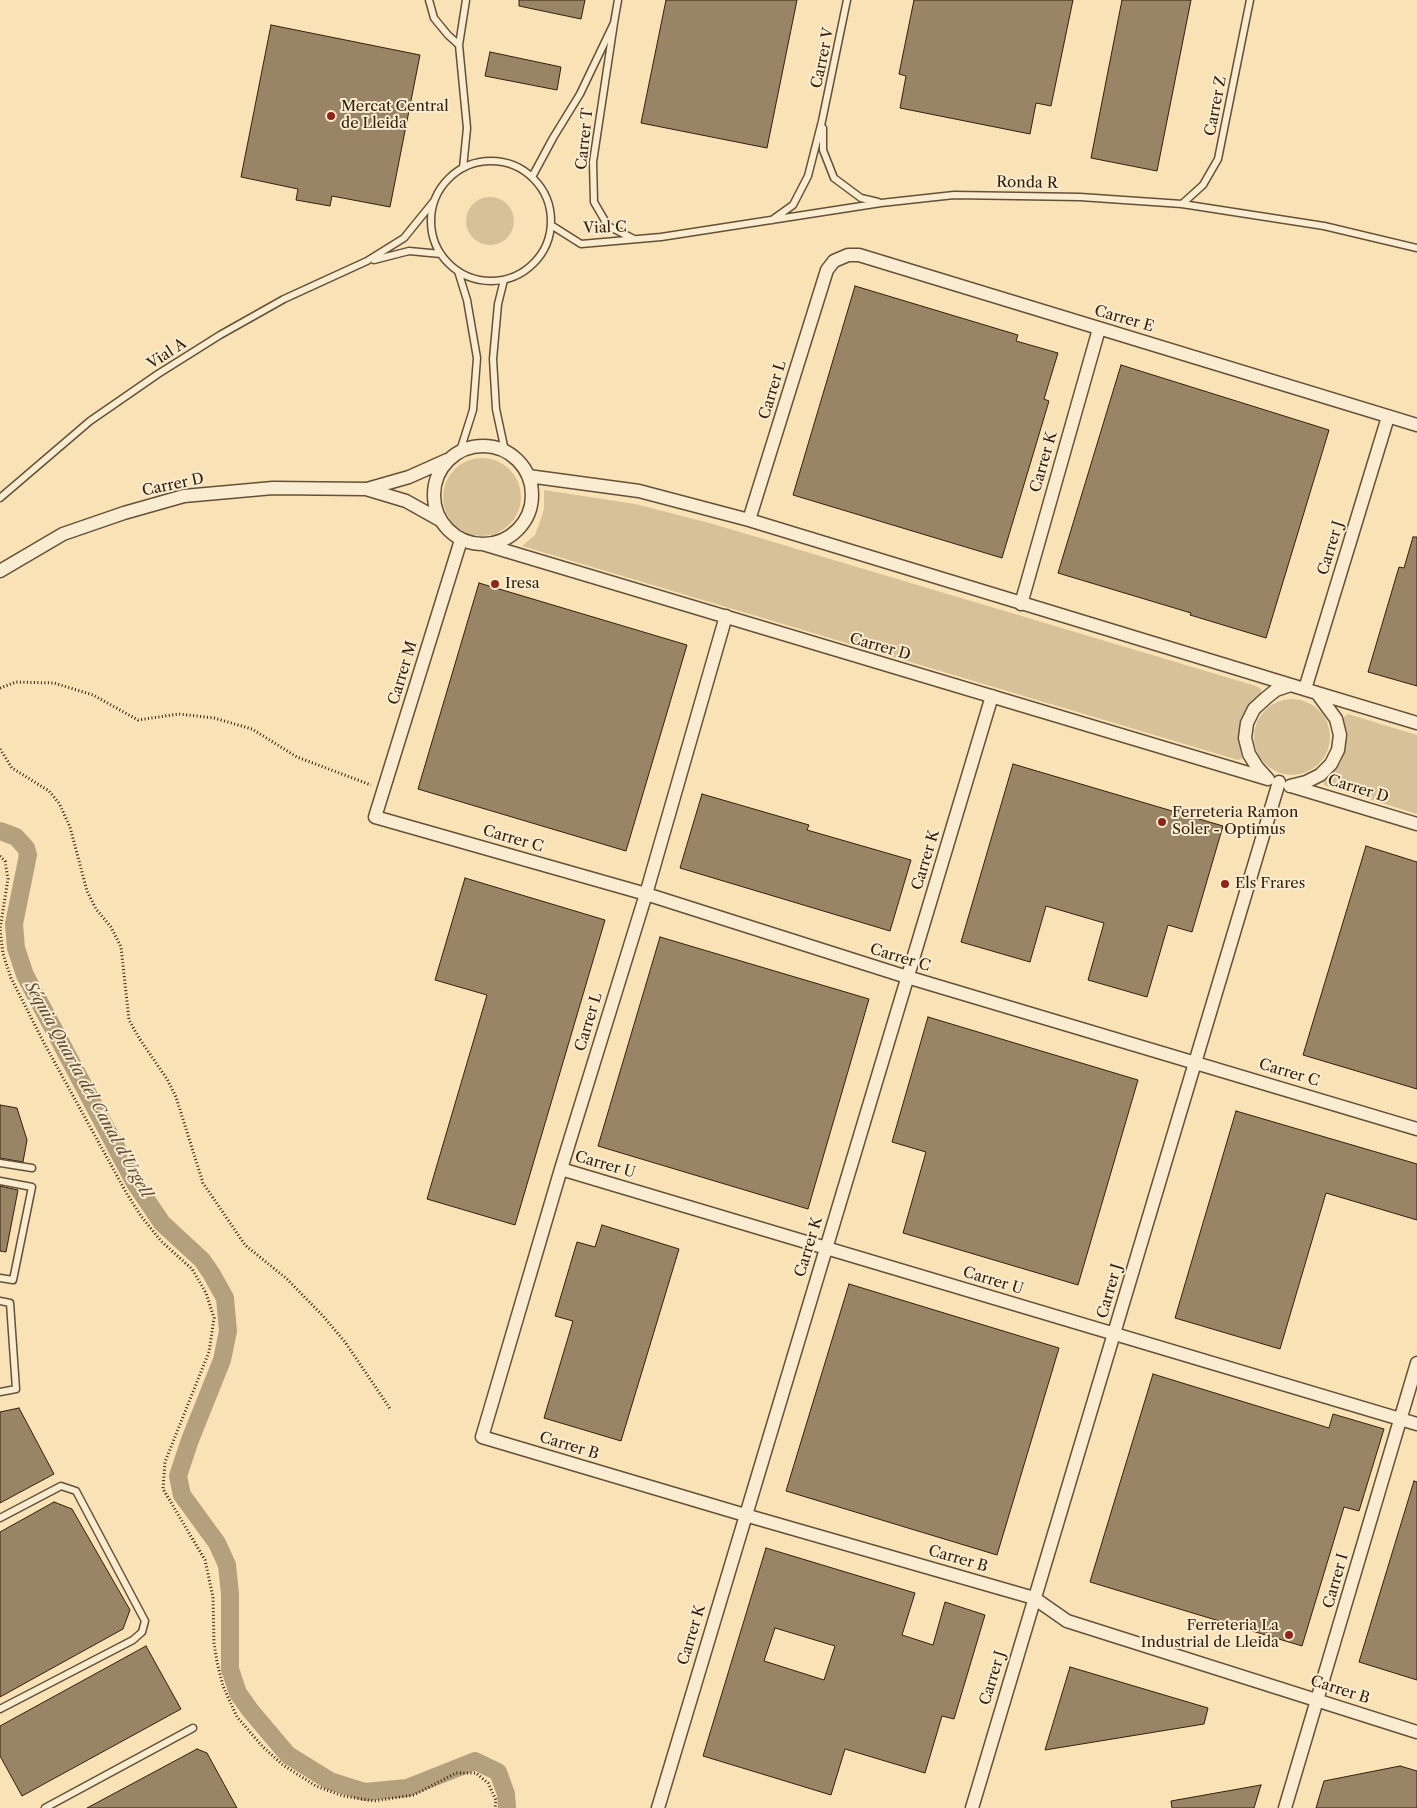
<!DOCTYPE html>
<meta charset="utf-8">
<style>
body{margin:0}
canvas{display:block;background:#f8e2b6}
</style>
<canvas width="1417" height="1808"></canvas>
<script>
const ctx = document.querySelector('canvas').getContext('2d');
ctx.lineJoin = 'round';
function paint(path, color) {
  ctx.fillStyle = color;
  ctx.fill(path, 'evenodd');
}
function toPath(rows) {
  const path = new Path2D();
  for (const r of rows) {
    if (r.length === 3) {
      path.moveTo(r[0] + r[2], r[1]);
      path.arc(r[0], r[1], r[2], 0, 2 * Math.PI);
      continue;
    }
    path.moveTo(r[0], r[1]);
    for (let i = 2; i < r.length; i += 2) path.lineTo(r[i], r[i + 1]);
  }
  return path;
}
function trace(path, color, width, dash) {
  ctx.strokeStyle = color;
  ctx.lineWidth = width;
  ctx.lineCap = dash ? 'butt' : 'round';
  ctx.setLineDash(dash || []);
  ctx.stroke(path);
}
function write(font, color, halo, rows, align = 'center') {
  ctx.font = font + ' "Libre Caslon Text",serif';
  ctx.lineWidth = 4;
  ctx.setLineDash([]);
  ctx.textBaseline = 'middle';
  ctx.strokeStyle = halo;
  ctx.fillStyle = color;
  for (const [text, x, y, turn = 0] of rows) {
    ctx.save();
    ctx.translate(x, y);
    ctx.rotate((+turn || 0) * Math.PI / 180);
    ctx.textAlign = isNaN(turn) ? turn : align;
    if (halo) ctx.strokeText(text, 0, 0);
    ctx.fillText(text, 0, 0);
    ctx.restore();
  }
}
const green = toPath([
 [490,221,24],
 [482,497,39],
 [544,490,635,504,713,524,1256,686,1261,689,1261,693,1251,702,1241,719,1238,739,1242,759,1238,760,522,546,535,535,540,522,544,509],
 [1292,737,38],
 [1348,714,1417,735,1417,814,1324,785,1324,781,1340,764,1343,755,1346,734,1343,718]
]);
const canal = toPath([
 [0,831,16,837,26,848,28,855,14,924,16,948,25,975,135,1183,162,1223,202,1260,211,1273,225,1298,228,1331,222,1360,190,1440,178,1476,182,1495,217,1543,227,1565,230,1594,230,1669,238,1693,250,1710,288,1755,330,1781,365,1792,407,1788,475,1761,498,1772,506,1794,507,1808]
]);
const building = toPath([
 [519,0,585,0,581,19,519,6,519,0],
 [666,0,797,0,767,148,641,123,666,0],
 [914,0,1073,0,1051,106,1036,103,1030,134,900,108,906,76,899,74,914,0],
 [1122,0,1191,0,1157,171,1091,158,1122,0],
 [271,25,420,55,390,207,332,196,330,206,296,200,298,189,241,177,271,25],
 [490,52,561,67,557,90,485,76,490,52],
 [855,286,1018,335,1016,341,1058,353,1044,399,1049,401,1002,558,793,495,855,286],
 [1121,365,1329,430,1266,638,1190,615,1191,613,1058,573,1121,365],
 [1413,537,1417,537,1417,686,1368,672,1399,567,1404,568,1413,537],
 [479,583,687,645,626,851,418,789,479,583],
 [1013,764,1223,826,1192,932,1168,925,1147,997,1088,980,1104,923,1046,906,1030,962,961,942,1013,764],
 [702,794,809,825,807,830,911,860,890,931,680,868,702,794],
 [1366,846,1417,862,1417,1089,1303,1055,1366,846],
 [465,878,605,920,515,1225,427,1199,487,995,435,980,465,878],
 [660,937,869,999,808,1209,598,1146,660,937],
 [928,1017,1138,1080,1078,1285,903,1233,926,1152,892,1142,928,1017],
 [0,1105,17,1108,27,1140,23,1162,0,1158,0,1105],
 [1236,1111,1417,1164,1417,1220,1326,1193,1280,1349,1175,1318,1236,1111],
 [0,1186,18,1190,6,1252,0,1251,0,1186],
 [602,1225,679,1249,621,1441,544,1418,573,1321,555,1316,577,1242,595,1247,602,1225],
 [849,1284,1059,1348,997,1555,786,1491,849,1284],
 [1153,1374,1329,1428,1333,1414,1384,1429,1359,1511,1344,1507,1302,1646,1090,1582,1153,1374],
 [19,1408,54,1474,0,1503,0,1412,19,1408],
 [1414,1481,1417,1482,1417,1680,1359,1662,1414,1481],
 [54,1502,72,1509,130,1610,123,1629,0,1697,0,1532,54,1502],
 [766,1548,915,1593,902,1635,933,1645,945,1602,985,1615,954,1719,942,1716,925,1773,845,1749,831,1795,703,1756,766,1548],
 [775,1628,835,1646,824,1680,764,1661,775,1628],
 [146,1646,181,1709,22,1796,0,1756,0,1726,146,1646],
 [1070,1667,1208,1708,1204,1724,1045,1750,1070,1667],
 [197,1749,207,1753,237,1808,87,1808,197,1749],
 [1400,1766,1417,1771,1417,1808,1316,1808,1324,1781,1400,1766],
 [1261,1785,1254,1808,1172,1808,1171,1801,1261,1785]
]);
const path = toPath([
 [0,688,16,682,54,683,93,695,138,720,179,714,214,718,252,729,297,757,371,785],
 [0,749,12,768,49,791,59,803,70,827,87,891,96,909,111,927,121,947,129,1020,139,1038,167,1079,176,1097,203,1183,245,1245,287,1279,323,1316,345,1342,391,1410],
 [0,856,5,861,8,879,0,929,3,954,11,978,44,1043,127,1194,141,1216,161,1241,192,1269,206,1293,214,1318,209,1352,165,1462,163,1489,205,1560,213,1597,214,1643,217,1662,223,1686,237,1717,263,1747,283,1765,316,1786,343,1796,374,1801,414,1795,456,1773,476,1773,488,1783,496,1800,495,1808]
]);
const lane = toPath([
 [429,0,434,18,448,35,459,45],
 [614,23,593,162,594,202,608,226,634,239],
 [823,128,823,150,834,178,861,198,878,202],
 [491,221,60],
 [463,168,467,128,459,45,466,0],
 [532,177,553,138,580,94,614,23,618,0],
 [1182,204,1203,185,1218,159,1250,0],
 [772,220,793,205,808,176,822,121,847,0],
 [551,225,581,244,661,237,881,203,954,195,1080,197,1182,204,1324,226,1417,248],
 [374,260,409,251,441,254],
 [458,271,467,300,477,358,473,410,460,451],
 [504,280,498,304,493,359,496,409,505,451],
 [0,498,90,421,158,374,220,335,284,299,367,261,404,238,434,201],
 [0,1163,32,1168],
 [0,1181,32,1187,13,1280,0,1278],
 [0,1301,10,1303,16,1389,0,1392],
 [0,1518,61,1486,76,1491,145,1621,142,1632,133,1640,0,1709],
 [45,1808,193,1728]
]);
const street = toPath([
 [483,495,49],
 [528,476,639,491,749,520,1317,693,1336,719,1340,735,1338,750,1331,764,1320,775,1306,782,1290,786],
 [367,489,409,477,447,460],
 [749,520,827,270,834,261,848,255,859,255,1417,425],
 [461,540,375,817,646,894,907,977,1417,1129],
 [483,544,1268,779],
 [0,571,63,534,124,513,184,496,273,488,366,489,406,501,440,520],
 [1021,604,1099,329],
 [726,616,646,894,561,1169,482,1437,745,1515,1034,1598,1067,1621,1417,1732],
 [1305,689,1388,417],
 [1317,693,1417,723],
 [1267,778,1257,767,1249,754,1245,738,1247,723,1254,709,1266,698,1276,690,1291,685],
 [1291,786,1417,824],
 [561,1169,1417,1424],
 [658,1808,992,696],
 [972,1808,1279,782],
 [1285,1808,1417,1363]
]);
const markers = [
 [331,116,5,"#8f2418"],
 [495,584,5,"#8f2418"],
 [1162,822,5,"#8f2418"],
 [1225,884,5,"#8f2418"],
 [1289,1635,5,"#8f2418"]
];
const streetNames = [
 ["Carrer V",823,58,-78],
 ["Carrer Z",1216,106,-79],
 ["Carrer T",585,139,-84],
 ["Ronda R",1027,183,1],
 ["Vial C",605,228,-2],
 ["Carrer E",1124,319,16],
 ["Vial A",167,354,-33],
 ["Carrer L",773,390,-73],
 ["Carrer K",1044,462,-74],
 ["Carrer D",173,485,-12],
 ["Carrer J",1331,548,-73],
 ["Carrer D",880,647,16],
 ["Carrer M",403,673,-73],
 ["Carrer D",1358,789,17],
 ["Carrer C",513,839,16],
 ["Carrer K",926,860,-73],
 ["Carrer C",900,958,17],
 ["Carrer L",589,1022,-73],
 ["Carrer C",1289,1073,17],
 ["Carrer U",605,1165,16],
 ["Carrer K",809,1247,-73],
 ["Carrer U",993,1281,17],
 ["Carrer J",1110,1291,-74],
 ["Carrer B",569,1446,17],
 ["Carrer B",958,1559,16],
 ["Carrer I",1336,1581,-74],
 ["Carrer K",692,1635,-73],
 ["Carrer J",993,1678,-73],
 ["Carrer B",1340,1690,18]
];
const poiNames = [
 ["Mercat Central",341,107],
 ["de Lleida",341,124],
 ["Iresa",505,584],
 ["Ferreteria Ramon",1172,813],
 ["Soler - Optimus",1172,830],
 ["Els Frares",1235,884],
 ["Ferreteria La",1279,1626,"right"],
 ["Industrial de Lleida",1279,1643,"right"]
];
const waterNames = [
 ["Séquia Quarta del Canal d'Urgell",88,1090,61]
];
paint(green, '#d6c199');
trace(canal, '#b5a07d', 18);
paint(building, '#998565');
trace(building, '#32210d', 1);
trace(lane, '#645137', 9);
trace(street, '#645137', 15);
trace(path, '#32210d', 3, [1, 2.5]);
trace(lane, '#faecd0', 6);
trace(street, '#faecd0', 12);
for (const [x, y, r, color] of markers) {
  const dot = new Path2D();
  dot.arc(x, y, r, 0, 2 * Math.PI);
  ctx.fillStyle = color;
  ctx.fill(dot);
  trace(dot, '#faecd0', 2);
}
write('15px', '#32210d', '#faecd0', streetNames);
write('15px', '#32210d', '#faecd0', poiNames, 'left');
write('italic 16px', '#604d34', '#faecd0', waterNames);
</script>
